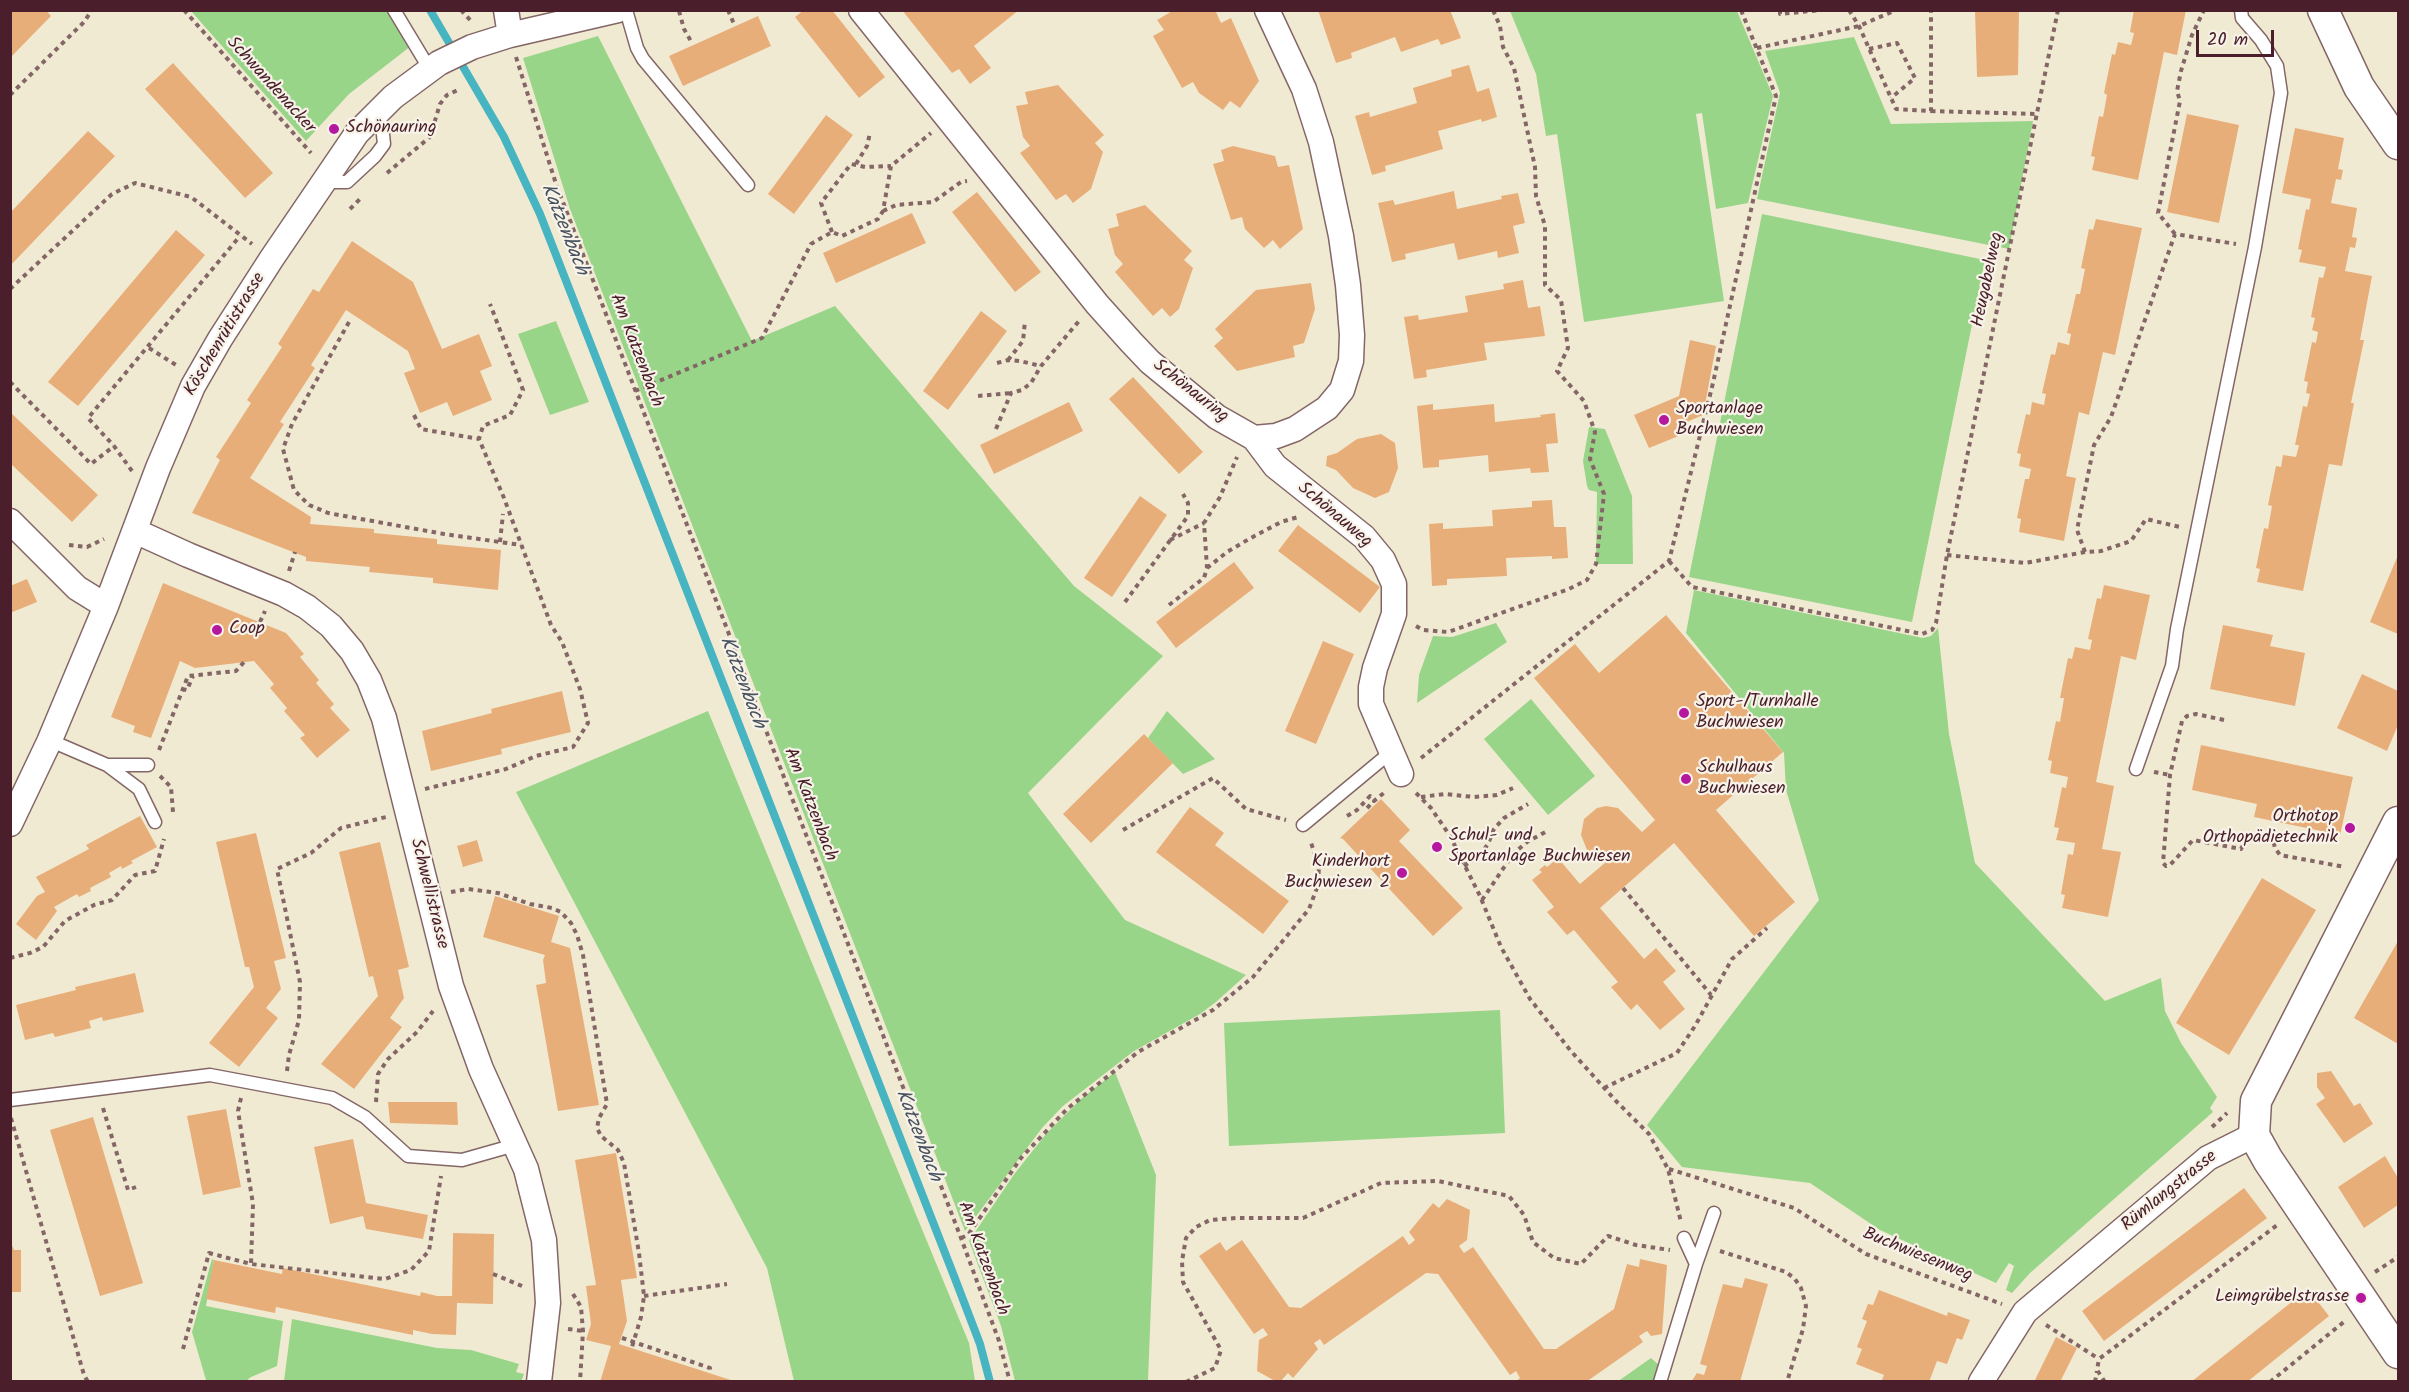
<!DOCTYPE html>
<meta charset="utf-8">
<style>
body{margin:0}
#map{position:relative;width:2409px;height:1392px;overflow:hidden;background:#f1ead3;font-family:Kalam,sans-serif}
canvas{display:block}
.frame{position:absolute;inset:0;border:12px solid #4a1f2b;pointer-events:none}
.scale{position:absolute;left:2196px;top:30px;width:78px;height:27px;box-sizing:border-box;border:3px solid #4a1f2b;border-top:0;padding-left:8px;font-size:18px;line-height:21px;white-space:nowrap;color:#4a1f2b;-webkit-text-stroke:4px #f7f3e8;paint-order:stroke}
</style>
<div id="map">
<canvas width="2409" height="1392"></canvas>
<div class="frame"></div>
<div class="scale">20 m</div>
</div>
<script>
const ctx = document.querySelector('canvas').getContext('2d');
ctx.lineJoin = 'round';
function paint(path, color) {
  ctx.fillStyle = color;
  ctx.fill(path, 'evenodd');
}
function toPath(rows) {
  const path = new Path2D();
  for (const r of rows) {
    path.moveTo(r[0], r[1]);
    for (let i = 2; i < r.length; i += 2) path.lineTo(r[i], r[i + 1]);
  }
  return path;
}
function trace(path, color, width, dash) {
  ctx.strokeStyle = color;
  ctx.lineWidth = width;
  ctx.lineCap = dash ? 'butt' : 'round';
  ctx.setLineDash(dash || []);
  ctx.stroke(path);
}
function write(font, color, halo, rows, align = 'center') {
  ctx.font = font + ' Kalam,sans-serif';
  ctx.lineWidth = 4.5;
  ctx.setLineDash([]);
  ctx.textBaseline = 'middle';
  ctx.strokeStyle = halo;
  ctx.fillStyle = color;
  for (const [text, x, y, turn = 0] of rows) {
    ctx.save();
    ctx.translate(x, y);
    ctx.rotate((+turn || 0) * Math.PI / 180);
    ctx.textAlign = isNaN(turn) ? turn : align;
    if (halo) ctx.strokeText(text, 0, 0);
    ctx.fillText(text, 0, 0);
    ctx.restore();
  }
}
const green = toPath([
 [191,11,389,11,411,46,349,94,306,141],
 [1510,11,1737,11,1773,96,1748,203,1716,209,1702,113,1696,114,1724,301,1584,322,1557,134,1546,136,1536,74],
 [598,36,752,341,835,306,1074,586,1163,656,1028,793,1125,920,1246,975,1216,1002,1200,1014,1134,1051,1063,1106,1042,1128,965,1231,570,209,523,58],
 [1854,37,1891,124,2033,121,2009,249,1757,199,1780,93,1765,51],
 [1762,214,1985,260,1912,622,1689,577],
 [556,321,589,402,550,415,518,334],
 [1589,427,1605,429,1632,496,1633,564,1596,564,1597,492,1589,490,1587,486,1583,461],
 [1694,590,1923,638,1931,636,1938,628,1949,734,1975,863,2105,1001,2161,978,2165,1011,2181,1043,2217,1097,2210,1108,2213,1112,2030,1273,2012,1293,2006,1290,2014,1266,2009,1263,1996,1283,1880,1230,1810,1183,1682,1167,1647,1125,1819,900,1786,790,1784,753,1686,633],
 [1496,623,1507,642,1417,703,1419,675,1433,636,1452,637],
 [1531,699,1595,776,1548,815,1484,739],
 [708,711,969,1343,975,1381,794,1381,767,1268,516,792],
 [1167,711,1215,759,1183,774,1148,738],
 [1500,1010,1505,1133,1229,1146,1224,1023],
 [1115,1072,1156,1175,1148,1381,1015,1381,1001,1326,969,1241,1015,1173,1046,1134,1081,1099],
 [212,1259,214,1260,206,1306,283,1321,277,1366,251,1377,246,1381,206,1380,192,1332],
 [292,1319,437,1348,471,1350,519,1364,516,1372,524,1374,521,1382,284,1381],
 [1651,1358,1661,1367,1655,1381,1617,1382]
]);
const stream = toPath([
 [430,10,504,137,540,214,954,1276,980,1344,990,1382]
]);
const building = toPath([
 [10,10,46,10,51,16,10,58],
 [804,10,832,10,885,77,859,98,795,17],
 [902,10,1019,10,974,46,991,68,970,84,959,69,952,73],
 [1174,10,1216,12,1221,23,1231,18,1259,81,1240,108,1230,101,1223,110,1199,93,1193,82,1182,88,1153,36,1164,30,1157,20],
 [1318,10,1450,10,1461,38,1441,45,1438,39,1401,52,1395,37,1351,53,1352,58,1336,63],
 [1975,10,2019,10,2018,75,1977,77],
 [2134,10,2186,10,2177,55,2164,52,2138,180,2092,170,2095,157,2091,156,2099,116,2103,117,2107,95,2104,93,2112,54,2115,55,2118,42,2131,45,2134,33,2130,32],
 [758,16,771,46,683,86,669,56],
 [173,63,273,173,245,198,145,89],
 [1469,65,1477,92,1489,88,1497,117,1482,122,1481,119,1438,131,1443,149,1385,166,1386,171,1372,175,1355,116,1369,112,1370,117,1417,103,1413,88,1452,76,1451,70],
 [1058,85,1104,135,1095,143,1103,152,1091,189,1073,203,1066,194,1056,200,1020,153,1030,146,1023,137,1016,106,1028,104,1025,92],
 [2187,114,2239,125,2219,223,2167,212],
 [826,115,853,135,794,214,768,194],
 [2295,128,2344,138,2338,169,2343,170,2341,180,2336,179,2331,203,2357,208,2352,237,2357,238,2355,248,2350,247,2345,271,2372,276,2360,340,2364,340,2351,403,2354,403,2342,466,2329,464,2303,591,2257,582,2260,569,2256,568,2264,528,2268,529,2272,506,2268,505,2276,466,2281,467,2283,455,2296,457,2299,445,2295,445,2303,406,2307,407,2310,394,2306,393,2308,382,2304,381,2312,342,2316,343,2318,332,2312,330,2315,318,2311,317,2319,277,2323,278,2326,267,2299,262,2302,250,2298,249,2306,209,2309,210,2311,199,2282,193],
 [88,131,115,156,10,266,10,213],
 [1233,146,1275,156,1278,167,1289,165,1303,229,1280,249,1273,240,1264,248,1245,229,1242,217,1231,220,1213,164,1224,161,1221,150],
 [1454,191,1457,209,1502,199,1501,196,1518,193,1525,223,1513,226,1519,253,1498,258,1497,251,1458,260,1454,243,1405,254,1406,259,1392,262,1378,203,1393,200,1395,205],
 [977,192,1041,272,1015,292,952,212],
 [1145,205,1192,251,1184,260,1193,268,1179,309,1170,317,1162,308,1153,316,1115,272,1123,264,1115,255,1108,229,1119,226,1116,214],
 [912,213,926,243,836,283,823,253],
 [2096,219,2142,228,2115,355,2103,352,2089,415,2079,412,2066,476,2076,478,2064,541,2019,532,2021,519,2017,518,2025,479,2029,479,2031,469,2019,466,2021,454,2017,453,2026,414,2030,415,2032,402,2044,405,2046,394,2042,393,2051,354,2055,355,2058,342,2069,345,2071,334,2067,333,2076,294,2080,294,2085,269,2081,268,2089,229,2093,230],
 [176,230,205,255,78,406,48,382],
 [352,241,413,282,442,349,479,334,492,366,480,371,492,400,453,416,447,402,420,413,404,373,415,369,408,351,346,310,311,365,315,368,280,422,284,424,250,478,311,517,310,524,374,529,374,533,437,539,437,544,501,550,498,590,433,583,433,578,369,572,370,567,306,561,306,557,192,513,220,460,216,457,251,403,247,400,282,347,278,344,313,289,319,292],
 [1523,280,1528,308,1540,306,1545,336,1484,343,1487,360,1426,370,1427,377,1414,379,1404,317,1418,315,1419,320,1468,312,1465,296,1504,289,1503,284],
 [1311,283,1315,309,1304,343,1293,346,1295,357,1237,371,1214,346,1223,338,1215,329,1256,290],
 [981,311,1007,331,948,410,923,391],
 [1690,340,1716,346,1703,415,1682,424,1686,433,1649,448,1634,415,1679,396],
 [1133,377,1203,452,1179,474,1109,399],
 [1069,402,1083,431,994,474,980,445],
 [1433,404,1433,410,1494,404,1495,422,1541,417,1540,415,1555,413,1558,443,1546,444,1549,472,1531,473,1530,468,1489,472,1488,455,1439,460,1439,467,1423,468,1417,406],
 [10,412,98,495,72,522,10,463],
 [1381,434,1395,443,1398,468,1389,492,1375,498,1353,488,1336,470,1326,466,1327,456,1337,453,1357,439],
 [1140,496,1167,515,1112,597,1084,578],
 [1552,500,1554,527,1566,527,1568,558,1552,559,1552,556,1506,558,1507,576,1447,579,1447,585,1432,586,1429,524,1443,523,1443,529,1493,526,1492,510,1532,507,1532,501],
 [1298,525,1380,587,1360,613,1278,551],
 [2398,555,2398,634,2370,622],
 [1234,562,1254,588,1176,648,1156,622],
 [27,579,37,602,10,613,10,586],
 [163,583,286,633,304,654,300,657,319,680,316,683,334,704,330,708,350,730,317,758,300,738,305,735,284,711,287,708,270,688,274,684,254,661,195,668,180,661,151,738,133,732,135,726,111,717],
 [2104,585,2150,595,2136,660,2121,656,2096,782,2114,786,2102,849,2121,852,2108,917,2062,908,2065,895,2061,894,2068,854,2073,855,2075,843,2056,840,2059,828,2054,827,2062,787,2066,788,2068,777,2050,773,2052,761,2048,760,2056,721,2060,722,2064,698,2060,698,2068,658,2072,659,2075,647,2090,650,2092,640,2088,639,2097,598,2101,599],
 [1666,615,1783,752,1716,810,1795,902,1754,936,1674,843,1600,908,1644,959,1656,948,1676,971,1663,982,1685,1009,1660,1030,1637,1004,1631,1010,1611,987,1618,982,1595,955,1574,930,1567,935,1547,912,1554,907,1532,880,1542,872,1539,870,1545,865,1547,867,1558,858,1580,884,1606,862,1587,850,1581,835,1584,819,1597,808,1606,806,1618,808,1642,832,1655,820,1534,678,1575,644,1599,673],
 [2223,625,2273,635,2270,646,2305,653,2295,706,2210,689],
 [1323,641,1354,654,1316,744,1285,731],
 [2362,674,2398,691,2398,725,2387,751,2337,728],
 [562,691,571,732,501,749,502,754,431,771,422,731,492,713,491,709],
 [1144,734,1173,763,1091,843,1063,814],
 [2201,745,2353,777,2340,835,2254,817,2257,804,2192,790],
 [1381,799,1410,830,1399,841,1463,908,1433,936,1343,839,1340,838],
 [1190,807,1224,833,1215,845,1289,901,1263,934,1156,852],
 [140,816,157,847,131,861,133,863,122,869,121,866,109,873,111,877,90,888,91,891,79,897,77,894,54,907,57,911,36,940,16,924,37,896,45,892,36,877,89,849,86,845],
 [256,833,286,958,274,961,281,989,266,1008,278,1018,239,1067,209,1043,254,987,249,967,245,967,216,842],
 [477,840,483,861,463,867,457,846],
 [380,842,409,967,398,970,404,998,390,1018,402,1027,354,1089,321,1064,378,996,373,976,369,977,339,852],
 [2262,878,2316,910,2229,1055,2176,1023],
 [495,896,559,916,551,942,570,948,599,1105,558,1111,536,985,546,983,543,960,545,955,483,937],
 [2398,941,2398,1044,2354,1018],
 [135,973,144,1012,103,1021,102,1017,89,1021,91,1028,55,1037,53,1033,25,1040,16,1005,76,990,75,987],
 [2331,1071,2354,1106,2360,1103,2373,1124,2344,1143,2316,1104,2325,1098,2317,1087,2317,1073],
 [388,1102,457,1102,458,1125,390,1123],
 [226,1109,241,1187,203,1195,187,1116],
 [93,1117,143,1283,100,1296,50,1130],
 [353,1139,366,1203,428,1215,423,1239,366,1229,363,1216,330,1224,314,1147],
 [616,1153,637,1278,621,1280,627,1321,619,1344,737,1382,600,1382,611,1346,586,1340,591,1324,586,1286,596,1285,575,1160],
 [2385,1156,2398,1178,2398,1205,2364,1228,2338,1187],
 [2244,1188,2267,1218,2104,1341,2082,1311],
 [1447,1199,1470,1210,1467,1240,1459,1246,1464,1253,1473,1247,1544,1349,1556,1349,1614,1309,1627,1264,1639,1267,1640,1259,1667,1265,1662,1334,1651,1336,1647,1331,1639,1336,1643,1342,1586,1382,1515,1382,1520,1378,1516,1371,1510,1375,1438,1274,1426,1273,1324,1345,1320,1339,1314,1343,1318,1349,1293,1378,1288,1373,1280,1382,1277,1382,1257,1371,1259,1340,1268,1335,1263,1328,1254,1334,1199,1256,1220,1242,1226,1251,1242,1240,1289,1307,1301,1308,1403,1236,1409,1245,1415,1240,1409,1232,1433,1203,1439,1208],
 [453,1233,494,1234,493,1304,457,1303,456,1335,432,1334,413,1330,413,1335,276,1307,275,1313,206,1299,214,1260,282,1274,283,1268,420,1296,421,1292,437,1296,452,1296],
 [10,1241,14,1250,21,1250,21,1292,10,1292],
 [1745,1278,1768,1284,1740,1382,1691,1382,1697,1373,1704,1375,1707,1366,1700,1364,1723,1284,1742,1288],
 [2308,1289,2329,1316,2247,1382,2191,1382],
 [1879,1290,1947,1316,1948,1312,1970,1320,1962,1340,1957,1338,1947,1364,1937,1361,1929,1382,1881,1382,1884,1375,1856,1364,1862,1349,1857,1347,1867,1321,1862,1319,1868,1304,1873,1305],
 [2056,1337,2077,1348,2060,1382,2034,1382]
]);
const path = toPath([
 [184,10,311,153],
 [461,10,471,21],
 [728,10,734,24],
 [1780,10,1780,14,1821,10],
 [1849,10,1859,26,1896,109,1931,111,1931,10],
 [679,11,684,29,692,43],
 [1757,48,1859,26,1896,10],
 [1869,49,1897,43,1915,78,1891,98],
 [516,57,556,184,961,1238,999,1341,1010,1382],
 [10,95,84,22,92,10],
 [1931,111,2037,114],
 [856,164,867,146,870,133],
 [387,173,430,137,440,104,447,95,458,90],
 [350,209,362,197],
 [883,211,896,205,933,202,961,182,967,181],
 [832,232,821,203,851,164,865,167,891,166],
 [2175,234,2158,213,2180,101,2177,91,2181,71,2192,35,2204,10],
 [10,289,112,194,135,183,191,197,252,244],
 [349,322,292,424,283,449,294,490,309,505,328,513,444,534,521,545],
 [149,348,176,365],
 [1008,360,1023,341,1025,321],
 [997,363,1008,360,1020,361,1041,366],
 [10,382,91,464,114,446],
 [635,391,762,338,811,244,832,232,842,236,878,219,883,211,891,166,931,133],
 [978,396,1011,393],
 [414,415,421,429,479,439],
 [996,429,1011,393,1022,390,1031,383,1041,366,1079,321],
 [132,471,114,446,88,418,240,236],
 [1170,540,1204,523],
 [500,542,503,514],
 [69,545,87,547,104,539],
 [2085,552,2077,530,2094,445,2111,417,2175,234,2236,244],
 [1947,555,2025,563,2085,552,2101,551,2131,541,2146,519,2180,527],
 [1669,561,1692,587,1922,634,1932,630,1936,623,1947,555,2058,10],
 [1207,568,1227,552,1249,539,1281,522,1298,517],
 [289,571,295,552],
 [1125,602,1188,516,1188,503,1183,494],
 [1169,605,1204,578,1207,568,1204,523,1220,497,1237,457],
 [260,622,265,611],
 [1416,626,1423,630,1448,632,1569,589,1587,580,1596,564,1604,494,1590,459,1595,432,1584,401,1557,371,1568,348,1561,300,1545,285,1545,226,1536,196,1535,167,1514,68,1503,47,1500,26,1493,10],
 [182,689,187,690,193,676],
 [2224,720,2196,714,2187,716,2182,721,2170,775,2163,863,2166,866,2170,865,2193,840,2241,849,2249,834,2273,840,2275,848,2280,855,2345,867],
 [159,750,188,676,236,671,244,662],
 [1421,758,1669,561,1713,383,1776,96,1741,10],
 [2154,772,2170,775],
 [160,776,171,787,173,812],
 [425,789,506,769,536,756,573,747,588,723,580,689,562,642,551,625,504,498,479,439,483,426,510,415,523,390,490,304],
 [1416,793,1431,808,1450,836,1480,896,1501,947,1530,999,1570,1050,1616,1101,1649,1134,1668,1169,1681,1222],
 [1421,797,1445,794,1474,797,1497,795,1513,788],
 [1367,808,1374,801],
 [1347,816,1357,810,1370,796,1374,801,1385,792,1386,793],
 [1123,830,1213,778,1246,809,1286,820],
 [1464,866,1480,855,1488,844,1494,829,1504,818,1528,804],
 [1623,888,1711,995],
 [451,892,468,889,498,893,530,904,552,908,561,912,571,923,577,935,583,955,607,1104,599,1118,597,1128,601,1136,618,1150,624,1163,639,1253,644,1296,641,1317,632,1347],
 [1482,900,1513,854,1527,842,1549,830],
 [10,958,30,953,43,947,65,921,94,905,112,900,135,875,155,871,164,839],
 [287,1071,289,1055,299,1020,300,982,277,869,311,853,341,828,386,817],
 [1604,1088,1677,1053,1695,1026,1732,959,1767,928],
 [241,1098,238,1111,253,1204,251,1264],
 [376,1102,378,1074,388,1059,417,1032,433,1011],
 [103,1108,128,1190,136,1187],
 [11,1118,84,1375,88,1382],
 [2212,1127,2227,1113],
 [1669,1169,1794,1208,1866,1254,2002,1304],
 [961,1238,968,1235,1021,1158,1067,1109,1138,1052,1213,1010,1253,977,1309,909,1318,885,1319,866,1310,840],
 [1720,1251,1786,1272,1795,1279,1801,1288,1806,1306,1803,1329,1787,1382],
 [2375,1272,2398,1257],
 [493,1274,522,1286],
 [573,1294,581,1307,583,1331,580,1382],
 [644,1296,727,1284],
 [2046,1325,2099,1359],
 [568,1329,583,1331],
 [622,1338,710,1368,710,1372],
 [183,1349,209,1253,251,1264,385,1279,411,1270,429,1251,441,1176],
 [1186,1382,1215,1368,1221,1350,1183,1282,1182,1261,1186,1238,1196,1227,1210,1220,1236,1218,1303,1218,1381,1183,1438,1181,1509,1196,1524,1215,1533,1242,1554,1258,1581,1264,1608,1236,1636,1245,1670,1250],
 [2095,1382,2097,1371],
 [2105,1382,2097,1370,2099,1359,2280,1223],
 [2270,1382,2345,1321]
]);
const service = toPath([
 [394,10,429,68],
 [626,10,637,48,643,59,748,185],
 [324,182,347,182,375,156,384,144,382,125,373,115],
 [49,740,107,765,148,765],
 [107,765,139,789,155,822],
 [2136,769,2172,666,2177,629,2255,247,2281,93,2277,66,2261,40,2242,18,2241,10],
 [1303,825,1391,752],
 [10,1100,210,1075,332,1098,365,1117,408,1156,462,1160,515,1145],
 [1696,1264,1714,1213],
 [1660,1382,1696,1264,1684,1238]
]);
const minor = toPath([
 [506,10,510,35],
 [861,10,1097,304,1131,342,1150,362,1217,417,1254,438,1276,436,1295,429,1327,408,1342,390,1351,361,1352,335,1348,285,1341,236,1321,142,1304,89,1267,10],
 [1254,438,1275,466,1364,537,1383,560,1394,584,1394,614,1375,668,1371,687,1371,704,1401,774],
 [10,521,77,588,106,606],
 [135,531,188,555,284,594,307,607,331,626,352,651,369,680,384,718,451,986,481,1069,526,1169,544,1240,548,1303,539,1382],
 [10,824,49,742,106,606,158,468,193,386,220,339,272,258,357,133,393,97,439,63,472,47,510,35,618,10],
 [1981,1382,2025,1312,2208,1158,2254,1135]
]);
const tertiary = toPath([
 [2323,10,2359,87,2398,144],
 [2398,822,2256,1101,2254,1135,2268,1160,2398,1353]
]);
const markers = [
 [334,129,6,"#b5179e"],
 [1664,420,6,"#b5179e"],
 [217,630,6,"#b5179e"],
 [1684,713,6,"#b5179e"],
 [1686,779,6,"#b5179e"],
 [2350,828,6,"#b5179e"],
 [1437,847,6,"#b5179e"],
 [1402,873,6,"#b5179e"],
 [2361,1298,6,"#b5179e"]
];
const streetNames = [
 ["Schwandenacker",270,86,48],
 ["Heugabelweg",1989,280,-78],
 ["Köschenrütistrasse",226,335,-59],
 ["Am Katzenbach",635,351,69],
 ["Schönauring",1190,392,38],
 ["Schönauweg",1334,516,40],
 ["Am Katzenbach",809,805,69],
 ["Schwellistrasse",428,894,76],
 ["Rümlangstrasse",2170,1192,-39],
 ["Buchwiesenweg",1917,1256,22],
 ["Am Katzenbach",982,1259,70]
];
const poiNames = [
 ["Schönauring",346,129],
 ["Sportanlage",1676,410],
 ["Buchwiesen",1676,431],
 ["Coop",229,630],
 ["Sport-/Turnhalle",1696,703],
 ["Buchwiesen",1696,724],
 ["Schulhaus",1698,769],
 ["Buchwiesen",1698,790],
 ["Orthotop",2338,818,"right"],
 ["Orthopädietechnik",2338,839,"right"],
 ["Schul- und",1449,837],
 ["Sportanlage Buchwiesen",1449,858],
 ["Kinderhort",1390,863,"right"],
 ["Buchwiesen 2",1390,884,"right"],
 ["Leimgrübelstrasse",2349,1298,"right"]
];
const waterNames = [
 ["Katzenbach",563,230,68],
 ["Katzenbach",741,683,69],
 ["Katzenbach",917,1136,69]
];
paint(green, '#99d589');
trace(stream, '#46b4c1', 8);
paint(building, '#e8ae79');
trace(service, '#846666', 15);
trace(minor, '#846666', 27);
trace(tertiary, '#846666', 33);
trace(path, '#846666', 4, [4.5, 4.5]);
trace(service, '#fff', 12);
trace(minor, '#fff', 24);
trace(tertiary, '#fff', 30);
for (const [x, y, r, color] of markers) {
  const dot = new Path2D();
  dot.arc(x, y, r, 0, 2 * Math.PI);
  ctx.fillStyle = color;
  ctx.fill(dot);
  trace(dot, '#f7f3e8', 2);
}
write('18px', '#4a1f2b', '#f7f3e8', streetNames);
write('18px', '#4a1f2b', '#f7f3e8', poiNames, 'left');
write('italic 20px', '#495360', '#f7f3e8', waterNames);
</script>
